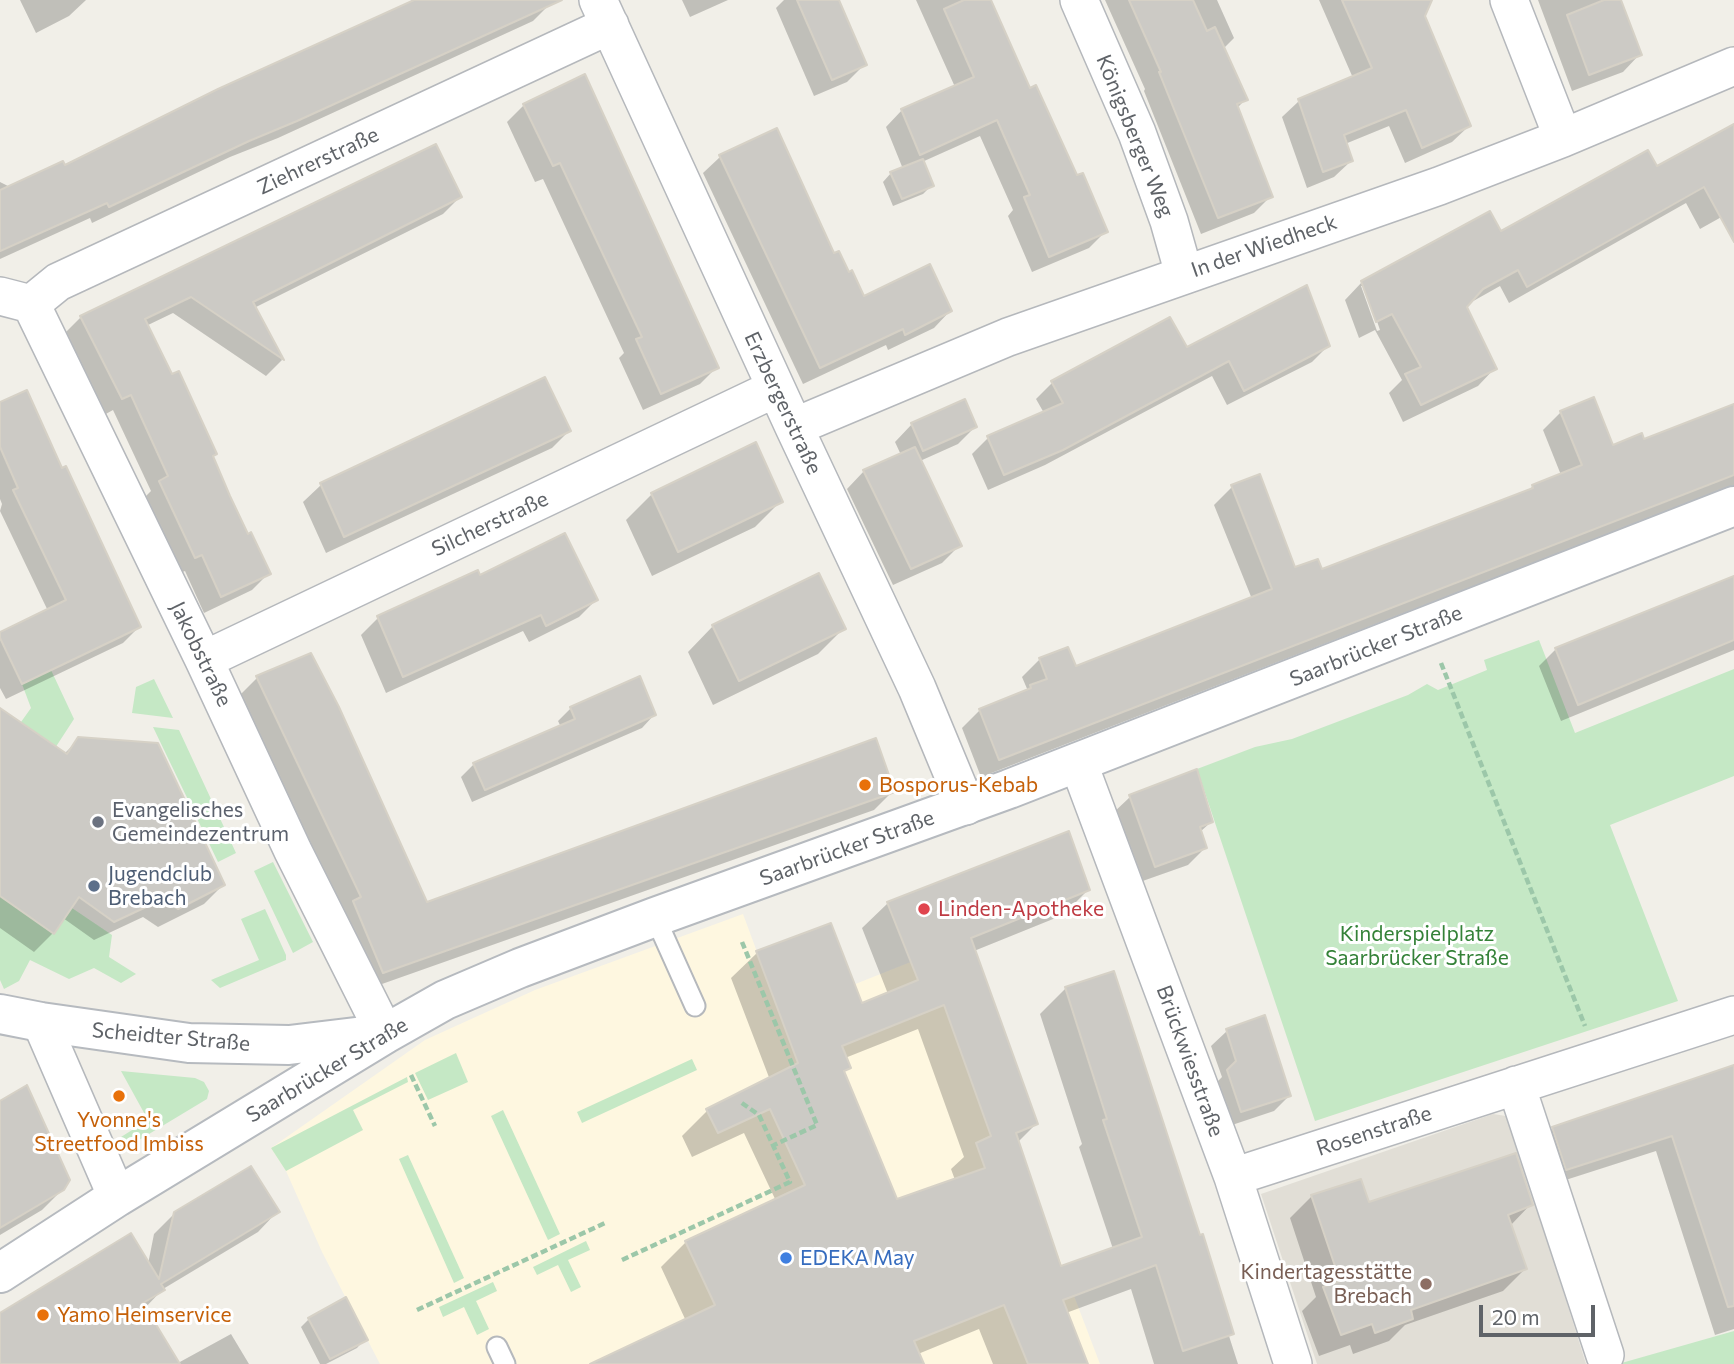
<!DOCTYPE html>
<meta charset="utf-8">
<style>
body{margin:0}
#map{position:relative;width:1734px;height:1364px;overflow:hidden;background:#f1efe8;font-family:Commissioner,sans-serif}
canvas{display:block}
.scale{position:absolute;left:1479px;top:1305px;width:116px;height:32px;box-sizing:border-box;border:4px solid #5f6368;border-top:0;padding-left:9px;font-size:21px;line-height:24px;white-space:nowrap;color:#5f6368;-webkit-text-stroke:5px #fff;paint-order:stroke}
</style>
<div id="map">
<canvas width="1734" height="1364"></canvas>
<div class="scale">20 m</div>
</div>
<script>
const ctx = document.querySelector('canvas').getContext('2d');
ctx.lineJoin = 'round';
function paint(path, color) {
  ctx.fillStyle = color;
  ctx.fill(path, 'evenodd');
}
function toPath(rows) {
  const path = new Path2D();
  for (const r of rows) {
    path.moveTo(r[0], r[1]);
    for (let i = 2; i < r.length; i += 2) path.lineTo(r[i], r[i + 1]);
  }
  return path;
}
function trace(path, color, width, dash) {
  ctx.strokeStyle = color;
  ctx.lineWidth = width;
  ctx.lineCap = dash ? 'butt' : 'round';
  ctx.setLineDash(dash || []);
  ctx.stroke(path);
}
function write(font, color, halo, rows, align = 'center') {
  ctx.font = font + ' Commissioner,sans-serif';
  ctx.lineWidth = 6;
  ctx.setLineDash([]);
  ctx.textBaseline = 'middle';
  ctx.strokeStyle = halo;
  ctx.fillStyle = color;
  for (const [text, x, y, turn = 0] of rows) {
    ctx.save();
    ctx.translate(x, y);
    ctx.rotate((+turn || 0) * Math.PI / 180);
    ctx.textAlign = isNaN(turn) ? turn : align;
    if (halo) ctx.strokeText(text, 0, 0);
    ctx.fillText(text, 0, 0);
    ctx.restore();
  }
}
const commercial = toPath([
 [743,914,780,1014,971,938,1038,1124,1016,1133,1050,1233,1100,1364,380,1364,322,1252,286,1171,271,1148,425,1040,535,990]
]);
const education = toPath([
 [1493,1114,1506,1116,1510,1121,1586,1364,1317,1364,1261,1194]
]);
const green = toPath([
 [1539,640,1575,733,1734,669,1734,776,1610,825,1678,1001,1315,1121,1197,769,1255,747,1292,739,1408,695,1427,684,1438,690,1487,670,1484,660],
 [51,670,74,719,44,765,21,722,31,708,22,684],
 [154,679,173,718,132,713,136,687],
 [153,727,179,730,236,853,218,862],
 [273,862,313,942,293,953,254,871],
 [0,896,54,934,72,908,112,935,109,957,136,974,121,983,94,968,69,979,30,960,19,981,4,989,0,980],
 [265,909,286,955,286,960,220,988,211,980,259,960,241,919],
 [456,1053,468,1082,428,1100,415,1073],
 [692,1059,697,1070,582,1123,577,1112],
 [121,1071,195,1078,204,1082,209,1091,207,1099,139,1140,128,1141,121,1137,148,1120],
 [407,1077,408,1082,353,1110,363,1130,286,1171,271,1148],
 [503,1110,560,1234,548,1240,491,1116],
 [408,1155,464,1278,454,1283,399,1159],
 [586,1241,590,1250,568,1260,581,1287,571,1292,558,1265,537,1275,533,1267],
 [493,1282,497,1291,476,1301,489,1329,477,1335,464,1307,443,1317,439,1307],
 [1734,1331,1734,1364,1618,1364]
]);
const shadow = toPath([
 [20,0,86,0,69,16,36,33],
 [412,0,548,0,550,4,533,21,278,138,230,157,92,223,90,218,0,259,0,182,10,187,64,168,402,7],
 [682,0,728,0,690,17],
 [784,0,837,0,864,65,847,82,814,96,776,8],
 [916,0,989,0,1029,90,1106,231,1089,248,1032,272,1008,216,1013,210,980,136,922,162,932,185,923,194,893,206,883,182,891,173,903,169,886,127,902,110,955,87],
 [1105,0,1217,0,1234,38,1223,49,1246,99,1237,108,1271,196,1254,213,1201,234,1144,91,1145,89],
 [1319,0,1428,0,1423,16,1469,126,1452,142,1405,163,1389,126,1345,144,1351,161,1334,177,1307,188,1282,117,1299,101,1353,78],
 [1538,0,1619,0,1640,54,1623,72,1572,91],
 [524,105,717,367,700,384,643,410,619,358,624,353,543,179,535,182,507,122],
 [1734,125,1734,210,1700,229,1686,203,1509,303,1500,286,1468,304,1465,307,1495,368,1478,386,1403,422,1389,393,1402,380,1375,330,1359,338,1345,300,1362,282,1500,233,1657,168],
 [1361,286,1365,286,1380,330,1377,331],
 [720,157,834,256,863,298,950,311,934,328,888,350,886,345,803,384,703,173],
 [460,197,443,214,254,308,282,360,266,376,173,313,146,326,228,497,269,573,252,590,204,613,185,571,178,574,143,499,151,491,113,410,104,415,64,334,81,317],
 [1328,346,1312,362,1227,405,1212,376,1045,465,988,490,972,454,988,438,1044,413,1036,399,1052,383,1186,350],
 [545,379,569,431,552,448,326,553,303,502,321,485],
 [0,404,61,470,139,627,123,643,6,699,0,688,0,634,48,611,0,511,2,504,0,499],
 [1734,406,1734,485,981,777,962,728,980,710,1028,691,1022,677,1040,659,1075,669,1252,599,1214,505,1232,487,1294,569,1321,571,1528,491,1533,486,1561,475,1543,430,1561,412,1612,447,1643,441],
 [912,424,975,427,958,444,920,461,959,546,942,563,893,585,847,489,864,471,901,455,895,442],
 [652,494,781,501,755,527,652,576,626,520],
 [479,578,596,600,579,617,529,642,523,631,386,693,361,635,378,618],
 [1734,578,1734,650,1561,721,1539,666,1556,649],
 [713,626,844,628,818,654,713,705,688,652],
 [257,678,426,904,893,791,874,810,365,990,239,696],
 [571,708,654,715,642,728,472,802,461,777,474,764,561,727,558,721],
 [0,710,64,754,79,739,223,885,204,904,158,927,143,917,94,940,63,918,53,933,34,952,0,928],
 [1195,771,1211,822,1200,832,1205,848,1188,865,1137,883,1112,814,1130,797],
 [1088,890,1063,915,974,951,1036,1124,1018,1142,1060,1268,1113,1249,1079,1147,1082,1144,1040,1014,1065,989,1113,973,1232,1333,1229,1336,1238,1364,1154,1364,1131,1289,1066,1313,1086,1364,993,1364,979,1329,918,1354,922,1364,594,1364,686,1321,661,1267,686,1242,776,1201,744,1133,692,1157,682,1136,707,1111,770,1080,731,978,757,953,861,1005,888,994,862,928,888,903],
 [918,1029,964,1157,951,1169,955,1180,896,1201,843,1073,849,1067,845,1058],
 [1227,1031,1289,1096,1274,1111,1226,1127,1212,1087,1222,1077,1211,1046],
 [1734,1067,1734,1329,1715,1335,1656,1151,1550,1185,1537,1144,1553,1128],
 [0,1103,63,1189,42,1210,0,1235],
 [1312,1196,1368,1205,1531,1204,1510,1226,1525,1269,1503,1291,1405,1325,1389,1341,1353,1354,1350,1345,1319,1356,1302,1311,1316,1297,1290,1218],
 [277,1212,258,1232,163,1289,144,1309,178,1363,231,1334,249,1364,0,1364,0,1315,148,1264,154,1234,175,1213],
 [309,1319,365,1339,357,1348,326,1364,320,1364,301,1327]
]);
const building = toPath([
 [414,0,562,0,297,121,249,141,109,207,107,203,0,251,0,190,63,161,65,165,218,89,414,0],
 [797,0,839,0,867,65,832,80,797,0],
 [964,0,991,0,1030,88,1036,85,1077,175,1083,173,1108,232,1049,257,1024,197,1030,195,997,120,920,155,901,109,974,77,944,9,964,0],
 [1129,0,1193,0,1207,31,1215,27,1248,100,1237,104,1273,197,1218,218,1159,72,1161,72,1129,0],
 [1342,0,1432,0,1425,16,1471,126,1422,148,1406,110,1344,135,1353,161,1323,172,1298,99,1372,68,1342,0],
 [1604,0,1621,0,1642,55,1589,75,1567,15,1604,0],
 [585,74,719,368,661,394,636,339,642,337,560,163,553,166,523,104,585,74],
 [1734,124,1734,242,1704,187,1527,287,1518,270,1483,289,1467,307,1497,369,1421,405,1405,374,1421,367,1392,314,1376,322,1361,281,1490,211,1501,231,1648,150,1657,166,1734,124],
 [777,128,834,253,839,251,849,272,852,270,864,296,930,264,952,311,905,335,903,329,820,368,719,155,777,128],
 [436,144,462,197,253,302,284,360,191,297,145,319,172,374,179,371,217,454,213,456,230,496,248,534,251,532,271,574,221,597,202,555,195,558,159,481,168,476,131,395,122,399,80,316,436,144],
 [923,159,934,186,902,199,890,172,923,159],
 [1307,285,1330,346,1244,391,1229,361,1063,450,1004,475,987,436,1063,403,1051,381,1170,317,1187,347,1307,285],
 [545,377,571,431,344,537,320,483,545,377],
 [27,390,62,468,66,466,141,627,22,684,0,638,0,632,66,600,13,490,18,488,0,447,0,402,27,390],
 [1594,397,1613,445,1642,433,1644,439,1734,404,1734,475,999,760,979,709,1031,688,1030,685,1047,679,1039,658,1068,647,1076,666,1272,589,1231,485,1260,474,1295,567,1318,559,1322,569,1533,488,1532,485,1582,465,1560,411,1594,397],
 [965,399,977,427,923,451,911,423,965,399],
 [756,442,783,502,678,552,651,493,756,442],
 [915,447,962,546,911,569,863,470,915,447],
 [565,533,598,600,546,626,541,615,403,677,377,616,478,570,480,575,565,533],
 [819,573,846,629,739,681,712,625,819,573],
 [1734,576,1734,640,1578,705,1555,648,1734,576],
 [311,653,339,707,427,902,876,738,895,792,383,973,353,901,361,897,256,676,311,653],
 [640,676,656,715,485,790,473,763,575,719,570,707,640,676],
 [0,708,67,754,78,737,158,743,225,885,178,909,163,899,114,922,79,897,54,934,0,896,0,708],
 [1197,769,1213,822,1200,827,1207,848,1155,867,1129,795,1197,769],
 [1069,831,1090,890,971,938,1038,1124,1016,1133,1061,1266,1142,1237,1103,1120,1107,1119,1065,987,1114,971,1200,1235,1203,1234,1234,1334,1183,1351,1156,1265,1063,1300,1088,1364,1028,1364,1004,1305,914,1341,924,1364,590,1364,715,1305,685,1241,805,1185,770,1109,718,1133,706,1109,798,1063,756,951,831,923,862,1003,918,980,887,902,1069,831],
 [944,1005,991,1136,976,1143,985,1168,897,1199,844,1071,851,1068,842,1046,944,1005],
 [1265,1015,1291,1096,1241,1112,1227,1070,1236,1061,1226,1029,1265,1015],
 [1734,1065,1734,1306,1728,1307,1672,1136,1566,1170,1552,1127,1734,1065],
 [27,1085,70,1180,64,1190,0,1228,0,1101,27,1085],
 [1516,1153,1533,1205,1508,1215,1527,1269,1411,1310,1413,1319,1375,1333,1372,1324,1341,1335,1323,1287,1340,1281,1311,1195,1361,1179,1369,1202,1516,1153],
 [251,1166,280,1212,161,1284,165,1290,143,1303,180,1364,0,1364,0,1313,131,1233,159,1279,174,1212,251,1166],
 [346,1297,368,1340,330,1359,308,1318,346,1297]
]);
const path = toPath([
 [1441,663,1585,1026],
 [742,942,817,1125,774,1145],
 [411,1075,435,1126],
 [622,1260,790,1182,759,1115,739,1101],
 [417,1310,605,1223]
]);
const service = toPath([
 [655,917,695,1006],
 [497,1347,505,1364]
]);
const minor = toPath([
 [598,0,794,427,917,688,966,806],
 [1079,0,1137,133,1169,221,1184,274],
 [1509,0,1563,138],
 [0,296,31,304,204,660,293,851,385,1034],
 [31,304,58,282,610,25],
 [794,427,1008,337,1439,186,1563,138,1734,66],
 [204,660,776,388],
 [1078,762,1233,1177,1293,1364],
 [41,1022,117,1197],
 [1516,1085,1605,1355],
 [1233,1177,1734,1015]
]);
const secondary = toPath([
 [0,1014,41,1022,189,1043,289,1045,372,1035],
 [0,1273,117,1197,385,1034,445,1000,520,968,655,917,1009,789,1734,506]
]);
const markers = [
 [865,785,7,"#e8710a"],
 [98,822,7,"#6b7280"],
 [94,886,7,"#5c6f8a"],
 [924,909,7,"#e0444e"],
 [119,1096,7,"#e8710a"],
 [786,1258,7,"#3f7fe0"],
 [1426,1284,7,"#8d6e63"],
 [43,1315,7,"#e8710a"]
];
const streetNames = [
 ["Königsberger Weg",1135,136,68],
 ["Ziehrerstraße",318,161,-25],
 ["In der Wiedheck",1264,246,-19],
 ["Erzbergerstraße",783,403,65],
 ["Silcherstraße",490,524,-25],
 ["Saarbrücker Straße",1376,646,-22],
 ["Jakobstraße",201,654,64],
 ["Saarbrücker Straße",847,848,-20],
 ["Scheidter Straße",171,1037,5],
 ["Brückwiesstraße",1190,1061,70],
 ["Saarbrücker Straße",327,1070,-31],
 ["Rosenstraße",1374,1131,-18]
];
const foodNames = [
 ["Bosporus-Kebab",879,785],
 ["Yvonne's",119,1120,"center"],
 ["Streetfood Imbiss",119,1144,"center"],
 ["Yamo Heimservice",57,1315]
];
const worshipNames = [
 ["Evangelisches",112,810],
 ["Gemeindezentrum",112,834]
];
const serviceNames = [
 ["Jugendclub",108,874],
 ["Brebach",108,898]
];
const healthNames = [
 ["Linden-Apotheke",938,909]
];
const parkNames = [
 ["Kinderspielplatz",1417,934],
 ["Saarbrücker Straße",1417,958]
];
const shopNames = [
 ["EDEKA May",800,1258]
];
const educationNames = [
 ["Kindertagesstätte",1412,1272],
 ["Brebach",1412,1296]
];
paint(commercial, '#fef7e0');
paint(education, '#e1ded6');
paint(green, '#c5e8c5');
paint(shadow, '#0003');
paint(building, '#cccac5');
trace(building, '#d6d1c6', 2);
trace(service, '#b5b8bc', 23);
trace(minor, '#b5b8bc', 40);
trace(secondary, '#b6babf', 42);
trace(path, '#9cc7a9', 4.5, [7, 3.5]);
trace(service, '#fff', 19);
trace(minor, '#fff', 37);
trace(secondary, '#fff', 38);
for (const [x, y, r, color] of markers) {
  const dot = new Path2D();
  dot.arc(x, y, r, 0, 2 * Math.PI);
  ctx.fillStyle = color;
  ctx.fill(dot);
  trace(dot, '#fff', 2.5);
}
write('21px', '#5f6368', '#fff', streetNames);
write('21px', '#c56008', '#fff', foodNames, 'left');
write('21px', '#5b616d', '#fff', worshipNames, 'left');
write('21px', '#4e5e75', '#fff', serviceNames, 'left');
write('21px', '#be3a42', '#fff', healthNames, 'left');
write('21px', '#348238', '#fff', parkNames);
write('21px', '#366cbe', '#fff', shopNames, 'left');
write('21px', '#785e54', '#fff', educationNames, 'right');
</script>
